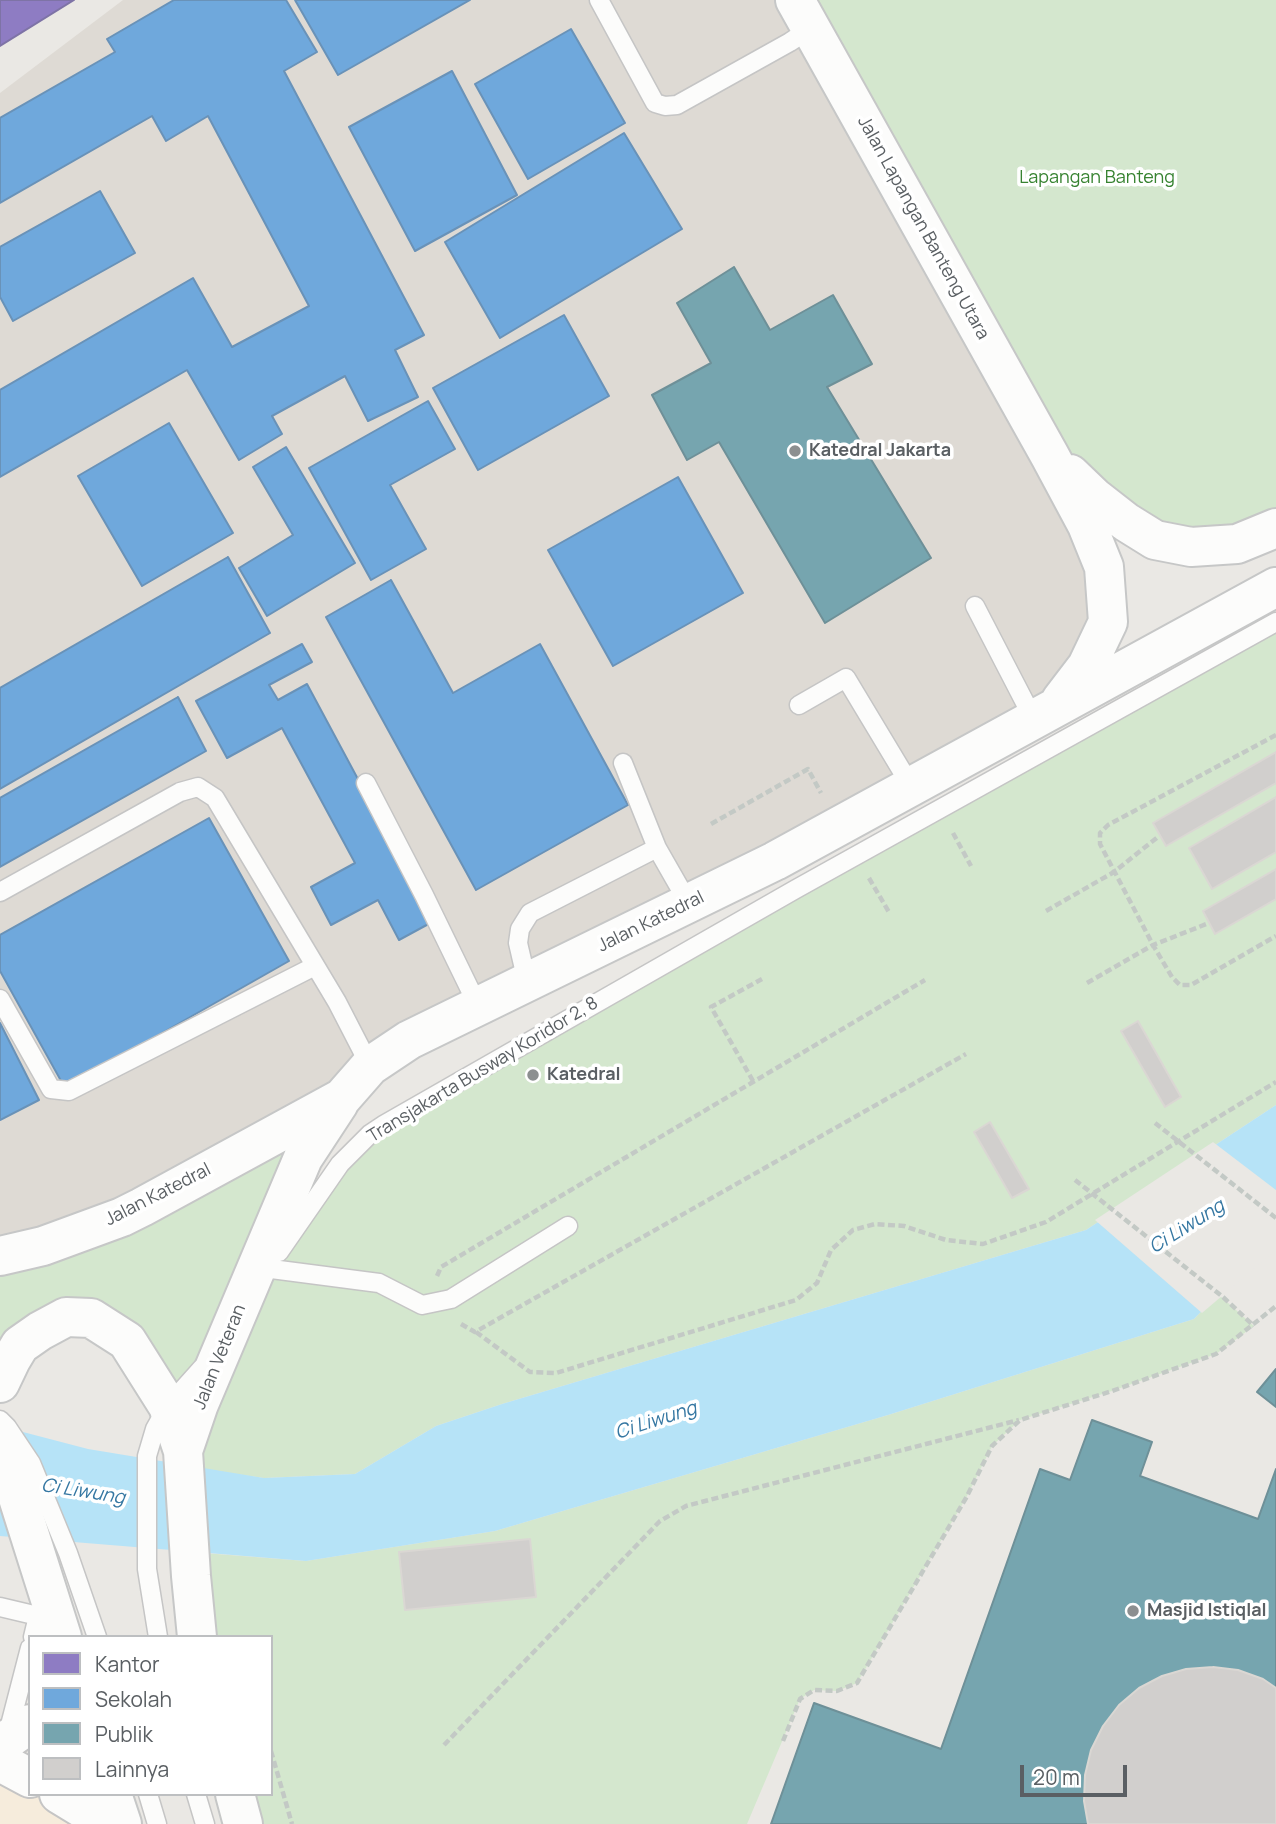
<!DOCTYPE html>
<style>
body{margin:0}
#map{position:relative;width:1276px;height:1824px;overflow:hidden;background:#eae8e4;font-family:Manrope,sans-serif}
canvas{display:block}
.legend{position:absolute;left:28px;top:1635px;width:245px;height:161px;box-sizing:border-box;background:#fff;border:2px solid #bdbfc1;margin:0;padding:9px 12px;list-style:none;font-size:21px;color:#5a5f63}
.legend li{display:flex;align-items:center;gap:14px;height:35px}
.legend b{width:35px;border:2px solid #bdbfc1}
.scale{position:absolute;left:1020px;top:1765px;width:107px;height:32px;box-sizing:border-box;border:4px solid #5a5f63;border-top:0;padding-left:9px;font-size:21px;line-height:24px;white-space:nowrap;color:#5a5f63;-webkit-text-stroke:5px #fff;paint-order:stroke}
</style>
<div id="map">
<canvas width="1276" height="1824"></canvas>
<ul class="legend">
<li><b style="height:19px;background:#8e7cc3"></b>Kantor</li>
<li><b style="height:19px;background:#6fa8dc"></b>Sekolah</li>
<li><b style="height:19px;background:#76a5af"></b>Publik</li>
<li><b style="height:19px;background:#d1cfcd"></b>Lainnya</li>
</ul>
<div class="scale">20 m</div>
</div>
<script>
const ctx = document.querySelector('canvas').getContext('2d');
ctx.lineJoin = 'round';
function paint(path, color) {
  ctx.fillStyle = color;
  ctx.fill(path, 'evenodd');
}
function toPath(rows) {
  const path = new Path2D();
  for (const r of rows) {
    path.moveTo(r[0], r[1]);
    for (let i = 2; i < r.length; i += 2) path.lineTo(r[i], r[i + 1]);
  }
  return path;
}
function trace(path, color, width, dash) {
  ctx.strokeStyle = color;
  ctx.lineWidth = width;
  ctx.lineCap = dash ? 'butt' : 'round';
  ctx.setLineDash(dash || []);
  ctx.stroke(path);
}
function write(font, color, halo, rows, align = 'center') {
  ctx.font = font + ' Manrope,sans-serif';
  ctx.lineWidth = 7;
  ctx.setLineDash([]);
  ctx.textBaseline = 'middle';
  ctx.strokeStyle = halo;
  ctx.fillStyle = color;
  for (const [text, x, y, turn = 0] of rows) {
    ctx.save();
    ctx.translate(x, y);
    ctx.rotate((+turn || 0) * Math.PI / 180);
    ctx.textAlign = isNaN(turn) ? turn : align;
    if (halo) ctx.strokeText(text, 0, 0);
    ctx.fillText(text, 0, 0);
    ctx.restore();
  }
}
const commercial = toPath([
 [0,1763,59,1794,108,1824,0,1824]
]);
const education = toPath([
 [123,0,793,0,1104,567,1082,672,211,1169,0,1255,0,93]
]);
const green = toPath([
 [792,0,1276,0,1276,528,1216,546,1088,492],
 [1276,623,1276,1105,1086,1230,502,1404,436,1426,355,1474,264,1478,184,1467,127,1341,66,1317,0,1383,0,1256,342,1098,268,1269,370,1134],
 [1218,1294,1254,1326,1216,1354,1112,1391,1020,1420,992,1446,966,1498,857,1683,837,1691,814,1690,800,1699,747,1824,243,1824,235,1794,271,1794,271,1637,197,1637,190,1552,306,1561,495,1531,888,1415,1194,1319]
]);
const water = toPath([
 [1276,1105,1276,1245,1218,1294,1194,1319,888,1415,495,1531,306,1561,0,1536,0,1426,88,1449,264,1478,355,1474,436,1426,502,1404,1086,1230]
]);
const pier = toPath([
 [1213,1142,1276,1190,1276,1250,1202,1313,1095,1220]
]);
const offices = toPath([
 [0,0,74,0,0,46,0,0]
]);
const schools = toPath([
 [174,0,286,0,317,52,284,71,424,335,395,350,418,397,368,421,345,376,272,416,282,434,239,460,187,370,0,477,0,390,193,278,232,347,309,306,208,116,166,141,152,116,0,203,0,118,115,52,107,39,174,0],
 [295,0,470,0,338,75,295,0],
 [571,29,625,123,528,179,475,84,571,29],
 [452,71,517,195,415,251,349,127,452,71],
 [624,133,682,229,500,338,445,242,624,133],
 [100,191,135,253,13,321,0,297,0,247,100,191],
 [564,315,609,396,478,470,433,388,564,315],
 [428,401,455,449,390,485,426,549,371,580,309,468,428,401],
 [169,423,233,533,142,586,78,476,169,423],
 [286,447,355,563,267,616,239,568,293,535,253,467,286,447],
 [678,477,743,593,613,666,548,550,678,477],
 [228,557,270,633,0,789,0,688,228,557],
 [391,580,453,693,540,644,628,805,476,890,326,617,391,580],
 [302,644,312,662,269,685,278,700,307,684,434,921,399,940,378,900,331,925,311,887,355,863,282,728,227,758,196,701,302,644],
 [178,697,206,751,0,867,0,798,178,697],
 [209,818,289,961,65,1088,0,971,0,935,209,818],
 [0,1023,39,1100,0,1120,0,1023]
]);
const public = toPath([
 [734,267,770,330,833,295,872,364,827,387,931,558,825,623,719,442,687,460,652,395,711,363,677,303,734,267],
 [1276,1369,1276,1407,1257,1392,1276,1369],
 [1092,1420,1152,1442,1140,1476,1258,1519,1276,1469,1276,1824,771,1824,814,1703,941,1749,1040,1469,1070,1480,1092,1420]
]);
const building = toPath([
 [1276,752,1276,783,1166,846,1153,823,1276,752],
 [1276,797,1276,852,1212,889,1189,848,1276,797],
 [1276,869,1276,899,1215,934,1203,911,1276,869],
 [1138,1021,1181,1097,1165,1107,1121,1031,1138,1021],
 [990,1122,1029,1189,1012,1198,974,1132,990,1122],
 [530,1539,536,1597,405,1610,399,1552,530,1539],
 [1213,1667,1238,1670,1263,1679,1276,1688,1276,1824,1088,1824,1084,1801,1085,1775,1091,1750,1103,1726,1119,1705,1139,1688,1162,1676,1186,1669,1213,1667]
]);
const path = toPath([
 [1276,735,1108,825,1100,833,1100,844,1153,945,1172,977,1180,985,1191,985,1276,936],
 [711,824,808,769,821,793],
 [953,833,971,866],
 [869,878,890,914],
 [1046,911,1114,872,1159,836],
 [1087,983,1153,945,1209,923],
 [753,1081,711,1007,762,979],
 [437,1276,441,1267,925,980],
 [1223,1297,1254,1326],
 [461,1324,475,1332,966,1054],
 [476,1332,530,1372,556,1373,796,1300,817,1283,831,1250,853,1230,875,1224,904,1226,946,1240,983,1244,1046,1222,1276,1082],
 [783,1741,800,1699,814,1690,837,1691,857,1683,966,1498,992,1446,1020,1420,1112,1391,1216,1354,1276,1306],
 [444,1745,660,1521,686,1506,1019,1420],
 [271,1751,292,1824]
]);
const service = toPath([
 [599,0,655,103,665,106,677,105,790,42,811,28],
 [975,606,1034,720],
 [799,705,846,678,911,786],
 [623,763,657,848,689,904],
 [366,783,424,895,478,1006],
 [0,892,180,792,198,787,215,798,337,1002,370,1066],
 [527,982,518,943,520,929,530,913,657,848],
 [0,999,51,1089,69,1091,315,966],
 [279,1252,340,1164,370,1134,385,1124,796,889,1276,622],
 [256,1267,379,1283,422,1305,451,1299,568,1226],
 [0,1420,7,1427,31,1463,68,1553,97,1637],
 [0,1607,38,1616,33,1637],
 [158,1637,147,1569,147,1456,155,1429,168,1406,202,1368],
 [8,1733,30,1648],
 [148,1794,157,1824],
 [196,1794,205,1824]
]);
const tertiary = toPath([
 [0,1745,30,1724],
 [0,1762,30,1778],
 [59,1794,108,1824]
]);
const secondary = toPath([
 [795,0,1050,456,1087,525,1104,567,1108,622,1087,666,1061,700],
 [1070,474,1094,497,1126,522,1155,540,1191,547,1237,544,1276,528],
 [0,1256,43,1246,122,1217,142,1207,342,1098,370,1066,409,1040,775,861,1276,587],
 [0,1383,11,1360,20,1345,40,1331,66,1317,91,1318,127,1341,168,1406,183,1451],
 [0,1441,62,1637],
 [197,1637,191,1576,183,1451,199,1404,303,1158,339,1103],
 [112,1794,122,1824],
 [235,1794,243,1824]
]);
const pathBridge = toPath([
 [1155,1123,1276,1218],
 [1075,1180,1223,1297]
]);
const markers = [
 [795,451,7,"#8c8f90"],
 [533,1075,7,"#8c8f90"],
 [1133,1611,7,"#8c8f90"]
];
const parkNames = [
 ["Lapangan Banteng",1097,178]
];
const streetNames = [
 ["Jalan Lapangan Banteng Utara",923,228,61],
 ["Jalan Katedral",651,922,-26],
 ["Transjakarta Busway Koridor 2, 8",483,1070,-31],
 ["Jalan Katedral",158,1195,-27],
 ["Jalan Veteran",220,1357,-68]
];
const poiNames = [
 ["Katedral Jakarta",809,451],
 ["Katedral",547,1075],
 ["Masjid Istiqlal",1147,1611]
];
const waterNames = [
 ["Ci Liwung",1187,1227,-32],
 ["Ci Liwung",656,1421,-18],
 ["Ci Liwung",83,1492,9]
];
paint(commercial, '#f6ecdc');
paint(education, '#dedad4');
paint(green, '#d4e7ce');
paint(water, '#b6e3f7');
paint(pier, '#eae8e4');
paint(offices, '#8e7cc3');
trace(offices, '#7e73a6', 2);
paint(schools, '#6fa8dc');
trace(schools, '#6992b8', 2);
paint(public, '#76a5af');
trace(public, '#6e9098', 2);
paint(building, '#d1cfcd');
trace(building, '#dad7d3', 2);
trace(service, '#c5c5c5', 21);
trace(tertiary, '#c5c5c5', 42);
trace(secondary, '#c6c7c7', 42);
trace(path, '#c3c9c5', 4.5, [7, 3.5]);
trace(service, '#fcfcfb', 18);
trace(tertiary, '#fcfcfb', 38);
trace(secondary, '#fcfcfb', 38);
trace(pathBridge, '#c3c9c5', 4.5, [7, 3.5]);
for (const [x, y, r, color] of markers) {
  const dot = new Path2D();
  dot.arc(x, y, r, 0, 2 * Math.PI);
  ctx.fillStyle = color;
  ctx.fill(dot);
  trace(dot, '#fff', 2.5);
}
write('18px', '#378331', '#fff', parkNames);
write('18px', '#5a5f63', '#fff', streetNames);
write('bold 18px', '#5a5f63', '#fff', poiNames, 'left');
write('italic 19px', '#3577a2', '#fff', waterNames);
</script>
